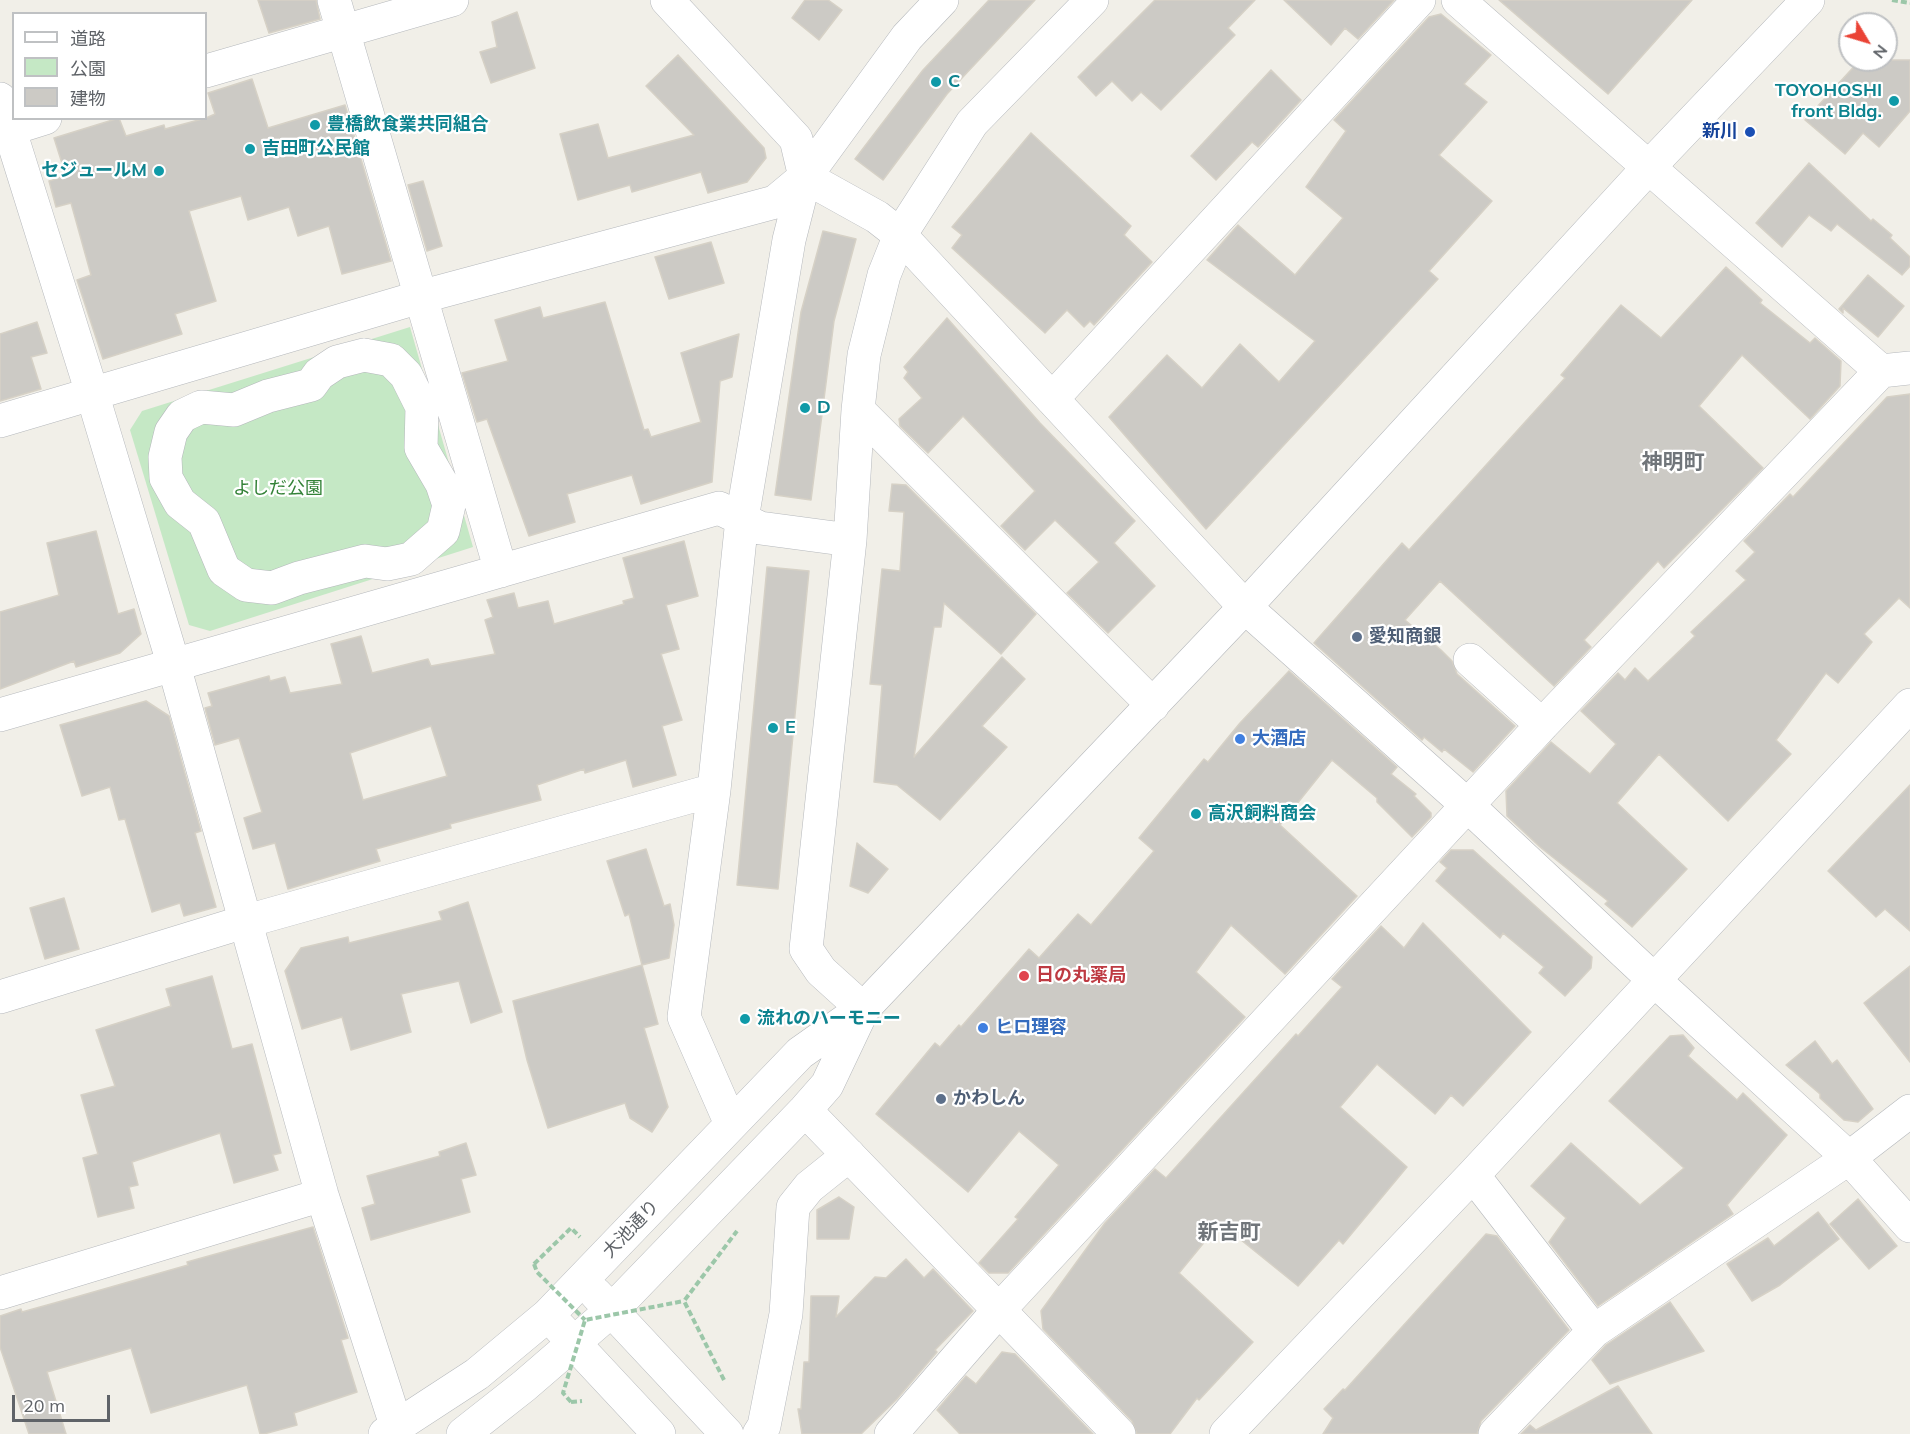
<!DOCTYPE html>
<meta charset="utf-8">
<style>
body{margin:0}
#map{position:relative;width:1910px;height:1434px;overflow:hidden;background:#f1efe8;font-family:Mulish,"Noto Sans JP",sans-serif}
canvas{display:block}
.legend{position:absolute;left:12px;top:12px;width:195px;height:108px;box-sizing:border-box;background:#fff;border:2px solid #bfc1c3;margin:0;padding:8px 10px;list-style:none;font-size:18px;color:#5f6368}
.legend li{display:flex;align-items:center;gap:12px;height:30px}
.legend b{width:30px;border:2px solid #bfc1c3}
.north{position:absolute;left:1838px;top:12px;width:60px;height:60px;box-sizing:border-box;background:#fff;border:2px solid #bfc1c3;border-radius:50%;rotate:128deg;font-size:16px;font-weight:700;line-height:24px;text-align:center;color:#5f6368}
.north::after{content:'';display:block;margin:auto;width:21px;height:27px;background:#ea4335;clip-path:polygon(50% 0,100% 100%,50% 72%,0 100%)}
.scale{position:absolute;left:12px;top:1395px;width:98px;height:27px;box-sizing:border-box;border:3px solid #5f6368;border-top:0;padding-left:8px;font-size:18px;line-height:21px;white-space:nowrap;color:#5f6368;-webkit-text-stroke:4px #fff;paint-order:stroke}
</style>
<div id="map">
<canvas width="1910" height="1434"></canvas>
<ul class="legend">
<li><b style="height:8px;background:#fff"></b>道路</li>
<li><b style="height:16px;background:#c5e8c5"></b>公園</li>
<li><b style="height:16px;background:#cccac5"></b>建物</li>
</ul>
<div class="north">N</div>
<div class="scale">20 m</div>
</div>
<script>
const ctx = document.querySelector('canvas').getContext('2d');
ctx.lineJoin = 'round';
function paint(path, color) {
  ctx.fillStyle = color;
  ctx.fill(path, 'evenodd');
}
function toPath(rows) {
  const path = new Path2D();
  for (const r of rows) {
    path.moveTo(r[0], r[1]);
    for (let i = 2; i < r.length; i += 2) path.lineTo(r[i], r[i + 1]);
  }
  return path;
}
function trace(path, color, width, dash) {
  ctx.strokeStyle = color;
  ctx.lineWidth = width;
  ctx.lineCap = dash ? 'butt' : 'round';
  ctx.setLineDash(dash || []);
  ctx.stroke(path);
}
function write(font, color, halo, rows, align = 'center') {
  ctx.font = font + ' Mulish,"Noto Sans JP",sans-serif';
  ctx.lineWidth = 4.5;
  ctx.setLineDash([]);
  ctx.textBaseline = 'middle';
  ctx.strokeStyle = halo;
  ctx.fillStyle = color;
  for (const [text, x, y, turn = 0] of rows) {
    ctx.save();
    ctx.translate(x, y);
    ctx.rotate((+turn || 0) * Math.PI / 180);
    ctx.textAlign = isNaN(turn) ? turn : align;
    if (halo) ctx.strokeText(text, 0, 0);
    ctx.fillText(text, 0, 0);
    ctx.restore();
  }
}
const green = toPath([
 [410,327,473,547,210,631,189,625,130,430,142,411]
]);
const building = toPath([
 [258,0,316,0,320,19,269,33,258,0],
 [805,0,828,0,842,10,819,40,792,18,805,0],
 [989,0,1035,0,947,94,883,180,855,159,923,70,989,0],
 [1155,0,1255,0,1228,28,1235,35,1161,110,1141,92,1132,101,1112,81,1096,96,1078,77,1155,0],
 [1284,0,1394,0,1358,39,1345,28,1331,45,1284,0],
 [1499,0,1692,0,1608,94,1499,0],
 [517,12,535,68,491,83,480,52,497,47,492,22,517,12],
 [1441,14,1491,55,1464,84,1487,102,1439,155,1492,201,1429,271,1438,279,1206,529,1109,417,1167,355,1202,388,1240,344,1279,382,1315,341,1207,260,1238,225,1295,275,1343,218,1306,187,1346,131,1334,120,1429,17,1441,14],
 [678,55,764,148,766,158,747,182,708,193,701,172,632,192,630,185,578,200,560,134,598,124,608,158,694,135,646,86,678,55],
 [1860,60,1910,60,1910,111,1879,147,1863,133,1845,154,1805,120,1860,60],
 [1271,70,1301,100,1258,147,1252,142,1216,180,1191,156,1271,70],
 [252,79,268,128,345,105,391,261,342,274,329,226,298,236,289,207,248,220,241,196,189,211,216,301,175,314,182,334,103,359,77,280,91,275,71,203,56,207,49,181,66,176,54,138,119,118,126,136,164,125,165,129,206,118,215,114,208,93,252,79],
 [1031,133,1131,226,1124,235,1152,262,1094,325,1090,321,1084,327,1067,310,1045,333,952,248,962,235,952,227,1031,133],
 [1809,163,1871,221,1873,219,1892,235,1890,238,1910,257,1910,266,1902,275,1837,224,1831,231,1809,215,1782,247,1756,223,1809,163],
 [423,181,442,246,427,251,408,185,423,181],
 [823,231,856,239,834,321,811,500,775,495,801,312,823,231],
 [711,242,724,283,669,299,655,257,711,242],
 [1726,267,1762,300,1760,303,1810,343,1815,338,1841,361,1840,386,1810,419,1742,355,1699,406,1763,468,1664,568,1658,561,1584,640,1591,647,1554,686,1440,581,1405,620,1441,650,1452,661,1457,674,1515,726,1473,772,1444,749,1442,752,1424,737,1422,740,1314,643,1402,543,1409,550,1565,378,1561,375,1621,305,1661,338,1726,267],
 [1868,275,1904,306,1878,337,1843,308,1843,313,1839,309,1868,275],
 [605,302,644,430,648,429,651,437,701,422,681,353,739,334,732,377,720,381,712,482,641,504,632,475,567,494,575,522,529,536,487,419,477,422,462,373,508,361,495,320,540,307,543,318,605,302],
 [947,318,1040,423,1135,521,1114,543,1155,586,1108,633,1067,593,1099,562,1055,520,1025,550,1001,526,1035,491,963,416,928,453,900,426,899,419,922,398,904,378,908,372,904,367,947,318],
 [37,322,47,353,31,357,41,389,0,401,0,334,37,322],
 [1910,394,1910,608,1899,598,1864,634,1872,642,1838,683,1826,673,1776,740,1791,754,1728,821,1659,754,1617,803,1687,869,1632,927,1605,904,1608,901,1540,847,1507,816,1506,791,1551,742,1590,774,1616,744,1581,711,1618,673,1625,680,1635,668,1648,681,1695,636,1691,632,1746,580,1736,571,1755,552,1744,541,1790,494,1793,497,1887,397,1910,394],
 [892,484,906,485,1036,614,1001,654,944,603,941,627,934,627,914,757,1002,657,1025,679,982,726,1007,747,940,820,897,785,874,782,882,685,870,684,882,569,900,571,904,512,889,511,892,484],
 [96,531,118,614,134,609,141,634,120,653,76,667,74,661,0,689,0,612,59,595,47,543,96,531],
 [684,541,698,596,666,605,679,649,661,654,682,720,662,726,676,775,633,787,626,760,585,773,584,769,537,785,541,800,450,824,451,828,376,849,380,861,288,889,275,843,253,849,244,818,262,812,239,738,215,745,205,708,212,706,208,693,269,676,270,681,285,677,290,693,342,684,331,644,361,636,372,673,428,659,431,666,495,654,485,620,493,617,487,600,514,593,518,608,548,601,554,624,624,604,623,601,634,598,623,558,684,541],
 [431,726,447,776,363,800,350,753,431,726],
 [767,567,809,571,778,889,737,885,767,567],
 [1289,671,1397,767,1391,774,1416,794,1414,796,1431,813,1431,817,1412,837,1377,802,1377,798,1332,760,1280,825,1357,896,1285,974,1231,925,1196,972,1245,1017,1008,1273,989,1273,979,1263,1018,1219,1015,1217,1059,1165,1019,1131,968,1192,876,1114,935,1043,940,1047,959,1025,961,1027,1029,949,1039,958,1078,914,1091,925,1154,851,1139,838,1204,759,1208,762,1240,723,1289,671],
 [146,701,169,716,201,831,195,833,216,907,184,916,180,903,152,912,125,819,119,820,110,787,82,796,60,725,146,701],
 [1910,785,1910,931,1885,909,1876,917,1828,871,1910,785],
 [857,843,888,869,868,893,850,886,857,843],
 [646,849,664,906,670,904,674,925,669,958,642,965,629,914,625,916,607,861,646,849],
 [1451,850,1473,850,1592,957,1591,968,1565,996,1539,973,1544,967,1503,933,1500,938,1436,881,1447,868,1440,862,1451,850],
 [64,898,79,949,45,959,30,908,64,898],
 [468,902,502,1012,471,1023,459,981,401,994,411,1032,351,1050,342,1017,302,1029,285,971,301,948,348,937,349,943,442,920,439,912,468,902],
 [1423,923,1531,1032,1463,1106,1451,1095,1435,1114,1377,1064,1340,1107,1407,1167,1343,1244,1339,1240,1298,1286,1220,1223,1179,1273,1253,1342,1199,1400,1197,1398,1170,1434,1137,1434,1132,1421,1043,1329,1041,1311,1105,1223,1155,1169,1166,1178,1296,1034,1298,1036,1342,987,1332,979,1381,926,1404,948,1423,923],
 [642,965,658,1024,644,1028,668,1107,652,1132,630,1118,625,1103,548,1128,527,1060,513,1001,642,965],
 [1910,966,1910,1062,1864,1003,1910,966],
 [212,976,232,1049,252,1044,281,1153,273,1155,278,1170,234,1183,220,1133,132,1162,138,1185,129,1187,134,1208,98,1217,83,1158,98,1154,81,1095,115,1086,96,1030,171,1006,166,989,212,976],
 [1683,1035,1694,1048,1688,1056,1737,1100,1743,1093,1787,1135,1727,1205,1733,1214,1598,1306,1549,1242,1566,1218,1531,1186,1571,1143,1640,1205,1684,1168,1609,1101,1670,1036,1683,1035],
 [1815,1041,1832,1064,1837,1060,1873,1109,1858,1122,1844,1120,1820,1098,1820,1094,1786,1065,1815,1041],
 [466,1143,476,1175,461,1179,470,1212,371,1240,362,1208,375,1204,367,1176,440,1156,439,1152,466,1143],
 [839,1197,854,1207,849,1239,817,1239,817,1210,839,1197],
 [1858,1199,1897,1246,1869,1269,1830,1224,1858,1199],
 [1818,1212,1839,1239,1780,1285,1752,1301,1727,1264,1768,1238,1774,1246,1818,1212],
 [313,1227,348,1338,341,1340,357,1392,294,1413,297,1425,264,1434,260,1434,247,1385,151,1413,131,1348,47,1372,66,1434,29,1434,0,1347,0,1316,21,1309,22,1312,76,1297,188,1265,187,1262,313,1227],
 [1486,1234,1497,1236,1569,1330,1481,1421,1477,1434,1323,1434,1333,1418,1324,1409,1343,1389,1345,1390,1486,1234],
 [906,1259,924,1278,933,1269,973,1311,935,1350,937,1352,897,1399,861,1434,802,1434,798,1409,801,1409,804,1362,809,1362,811,1296,839,1296,836,1317,875,1277,886,1278,906,1259],
 [1670,1302,1704,1351,1610,1384,1592,1360,1606,1345,1670,1302],
 [1002,1352,1015,1354,1093,1434,960,1434,937,1410,966,1376,976,1384,1002,1352],
 [1618,1386,1652,1434,1521,1434,1530,1425,1536,1430,1618,1386]
]);
const path = toPath([
 [1892,0,1910,3],
 [534,1264,571,1228,580,1237],
 [724,1380,684,1301,737,1231],
 [571,1402,582,1401]
]);
const minor = toPath([
 [334,0,501,571],
 [667,0,796,139,805,177],
 [1458,0,1881,371],
 [206,71,452,0],
 [0,99,92,393,174,666,322,1195,397,1428],
 [10,129,45,118],
 [805,177,877,217,900,235,1245,607,1466,804,1653,979,1849,1158,1910,1226],
 [364,355,391,360,406,375,422,407,421,448,442,484,449,505,443,531,411,559,387,564,365,561,299,578,272,588,246,585,224,570,204,522,180,503,166,478,165,457,171,432,182,416,201,407,234,410,268,396,311,385,319,374,337,362,364,355],
 [1052,399,1419,0],
 [858,410,1153,705],
 [0,421,420,297,775,202,805,177],
 [1470,660,1542,725],
 [0,715,719,508,760,528,850,540],
 [0,997,247,921,714,790],
 [863,1009,821,971,806,949,850,540,858,410,864,355,884,275,900,235,972,123,1092,0],
 [805,1110,1119,1434],
 [731,1124,684,1017,714,790,742,519,789,240,805,177,907,37,942,0],
 [1473,1175,1594,1331],
 [0,1293,322,1195],
 [596,1294,727,1434],
 [560,1328,659,1434],
 [385,1434,477,1374,548,1315,800,1053,861,1010],
 [463,1434,524,1386,612,1310,805,1110,827,1085,863,1009,1245,607,1648,168,1808,0],
 [759,1434,764,1426,786,1314,793,1207,809,1187,849,1155],
 [891,1434,998,1311,1542,725,1881,371,1910,368],
 [1226,1434,1473,1175,1910,705],
 [1495,1434,1594,1331,1849,1158,1910,1111]
]);
const pathBridge = toPath([
 [534,1264,537,1272,585,1320],
 [571,1402,563,1393,585,1320,684,1301]
]);
const markers = [
 [936,82,6,"#0f9aa8"],
 [1894,101,6,"#0f9aa8"],
 [315,125,6,"#0f9aa8"],
 [1750,132,6,"#1a4fb4"],
 [250,149,6,"#0f9aa8"],
 [159,171,6,"#0f9aa8"],
 [805,408,6,"#0f9aa8"],
 [1357,637,6,"#5c6f8a"],
 [773,728,6,"#0f9aa8"],
 [1240,739,6,"#3f7fe0"],
 [1196,814,6,"#0f9aa8"],
 [1024,976,6,"#e0444e"],
 [745,1019,6,"#0f9aa8"],
 [983,1028,6,"#3f7fe0"],
 [941,1099,6,"#5c6f8a"]
];
const cultureNames = [
 ["C",948,82],
 ["TOYOHOSHI",1882,91,"right"],
 ["front Bldg.",1882,112,"right"],
 ["豊橋飲食業共同組合",327,125],
 ["吉田町公民館",262,149],
 ["セジュールM",147,171,"right"],
 ["D",817,408],
 ["E",785,728],
 ["高沢飼料商会",1208,814],
 ["流れのハーモニー",757,1019]
];
const transitNames = [
 ["新川",1738,132]
];
const parkNames = [
 ["よしだ公園",278,489]
];
const serviceNames = [
 ["愛知商銀",1369,637],
 ["かわしん",953,1099]
];
const shopNames = [
 ["大酒店",1252,739],
 ["ヒロ理容",995,1028]
];
const healthNames = [
 ["日の丸薬局",1036,976]
];
const streetNames = [
 ["大池通り",631,1229,-46]
];
const quarterNames = [
 ["神明町",1673,463],
 ["新吉町",1229,1233]
];
paint(green, '#c5e8c5');
paint(building, '#cccac5');
trace(building, '#d6d1c6', 1.5);
trace(minor, '#b5b8bc', 34);
trace(path, '#9cc7a9', 4, [6, 3]);
trace(minor, '#fff', 33);
trace(pathBridge, '#9cc7a9', 4, [6, 3]);
for (const [x, y, r, color] of markers) {
  const dot = new Path2D();
  dot.arc(x, y, r, 0, 2 * Math.PI);
  ctx.fillStyle = color;
  ctx.fill(dot);
  trace(dot, '#fff', 2);
}
write('bold 18px', '#0d838f', '#fff', cultureNames, 'left');
write('bold 18px', '#164399', '#fff', transitNames, 'right');
write('18px', '#348238', '#fff', parkNames);
write('bold 18px', '#4e5e75', '#fff', serviceNames, 'left');
write('bold 18px', '#366cbe', '#fff', shopNames, 'left');
write('bold 18px', '#be3a42', '#fff', healthNames, 'left');
write('18px', '#5f6368', '#fff', streetNames);
write('bold 21px', '#70757a', '#fff', quarterNames);
</script>
